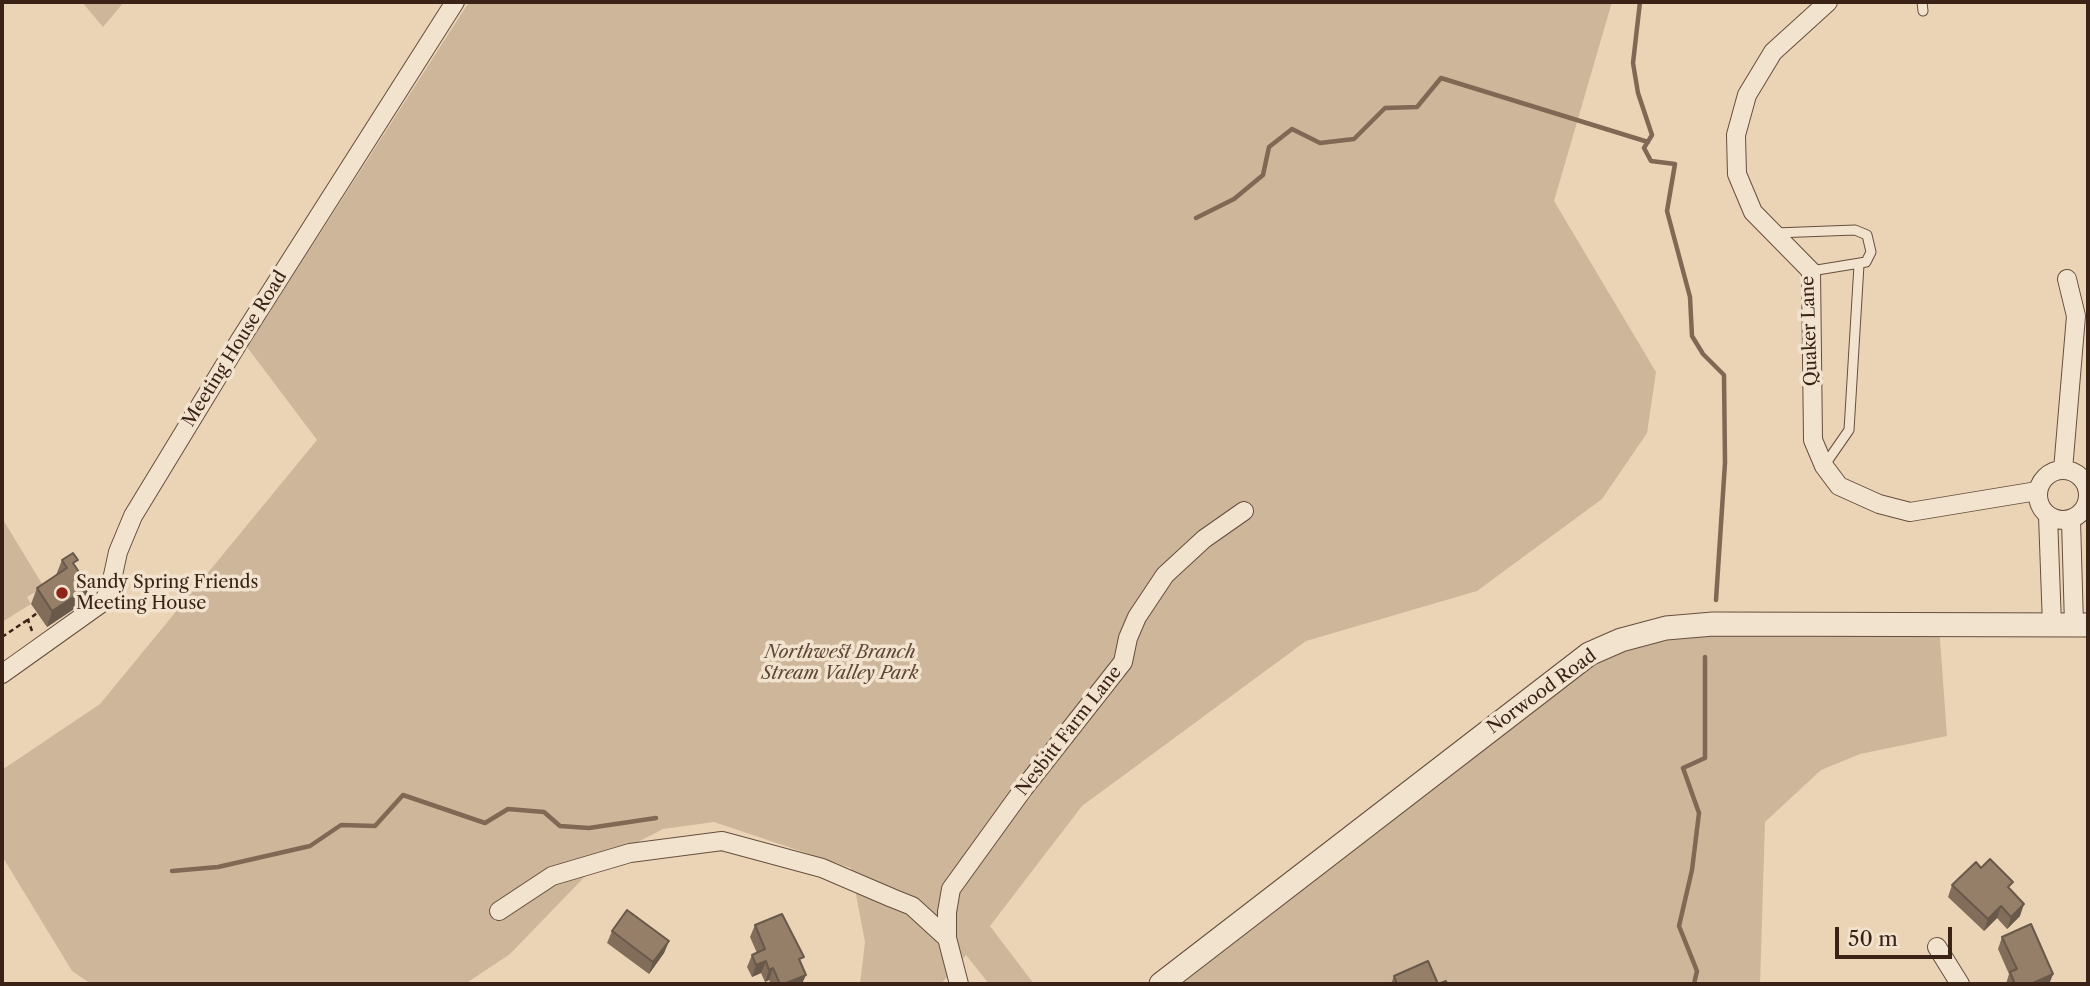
<!DOCTYPE html>
<style>
body{margin:0}
#map{position:relative;width:2090px;height:986px;overflow:hidden;background:#ebd4b5;font-family:"Libre Caslon Text",serif}
canvas{display:block}
.frame{position:absolute;inset:0;border:4px solid #3a2216;pointer-events:none}
.scale{position:absolute;left:1835px;top:927px;width:117px;height:32px;box-sizing:border-box;border:4px solid #3a2216;border-top:0;padding-left:9px;font-size:21px;line-height:24px;white-space:nowrap;color:#3a2216;-webkit-text-stroke:5px #f2e3cf;paint-order:stroke}
</style>
<div id="map">
<canvas width="2090" height="986"></canvas>
<div class="frame"></div>
<div class="scale">50 m</div>
</div>
<script>
const ctx = document.querySelector('canvas').getContext('2d');
ctx.lineJoin = 'round';
function paint(path, color) {
  ctx.fillStyle = color;
  ctx.fill(path, 'evenodd');
}
function toPath(rows) {
  const path = new Path2D();
  for (const r of rows) {
    if (r.length === 3) {
      path.moveTo(r[0] + r[2], r[1]);
      path.arc(r[0], r[1], r[2], 0, 2 * Math.PI);
      continue;
    }
    path.moveTo(r[0], r[1]);
    for (let i = 2; i < r.length; i += 2) path.lineTo(r[i], r[i + 1]);
  }
  return path;
}
function trace(path, color, width, dash) {
  ctx.strokeStyle = color;
  ctx.lineWidth = width;
  ctx.lineCap = dash ? 'butt' : 'round';
  ctx.setLineDash(dash || []);
  ctx.stroke(path);
}
function write(font, color, halo, rows, align = 'center') {
  ctx.font = font + ' "Libre Caslon Text",serif';
  ctx.lineWidth = 7;
  ctx.setLineDash([]);
  ctx.textBaseline = 'middle';
  ctx.strokeStyle = halo;
  ctx.fillStyle = color;
  for (const [text, x, y, turn = 0] of rows) {
    ctx.save();
    ctx.translate(x, y);
    ctx.rotate((+turn || 0) * Math.PI / 180);
    ctx.textAlign = isNaN(turn) ? turn : align;
    if (halo) ctx.strokeText(text, 0, 0);
    ctx.fillText(text, 0, 0);
    ctx.restore();
  }
}
const green = toPath([
 [82,2,124,2,103,27],
 [469,2,1612,2,1554,201,1656,372,1647,433,1602,499,1477,591,1306,641,1082,806,990,926,1034,984,989,984,966,955,941,984,860,984,865,942,851,868,714,822,663,829,599,862,510,954,465,984,91,984,72,971,2,856,2,770,100,704,317,440,247,347],
 [2,518,44,587,27,597,31,604,2,622],
 [1939,626,1947,736,1860,754,1821,770,1765,822,1760,984,1159,984,1589,654,1666,628]
]);
const stream = toPath([
 [1640,2,1633,63,1638,93,1652,135,1644,148,1651,161,1675,164,1667,211,1690,297,1692,336,1703,354,1724,375,1725,463,1716,600],
 [1196,218,1234,199,1263,175,1269,147,1292,129,1320,143,1354,139,1385,108,1417,107,1441,78,1648,142],
 [172,871,218,867,310,846,341,825,375,826,403,795,485,823,508,809,544,812,560,826,589,828,656,818],
 [1694,984,1697,971,1679,926,1692,870,1699,813,1683,768,1705,758,1705,657]
]);
const path = toPath([
 [32,631,28,620,37,613],
 [2,637,29,619]
]);
const service = toPath([
 [1922,2,1923,11],
 [1775,233,1855,230,1867,235,1871,252,1866,262,1811,271],
 [1824,466,1849,430,1859,265]
]);
const minor = toPath([
 [1828,2,1773,52,1747,95,1736,135,1737,174,1753,212,1811,271,1813,440,1824,466,1839,486,1879,504,1910,512,2037,491],
 [2063,495,25],
 [2063,470,2076,316,2067,279],
 [2048,516,2052,625],
 [2071,520,2074,625],
 [2,674,103,602,110,589,118,552,133,516,240,340,455,2],
 [499,911,552,876,630,853,722,841,822,868,892,898,912,906,947,938],
 [1937,947,1960,984],
 [959,984,947,938,947,912,951,889,1024,788,1123,662,1128,638,1137,617,1165,575,1204,539,1244,511]
]);
const tertiary = toPath([
 [1161,984,1589,654,1621,640,1666,628,1713,624,2088,625]
]);
const wall = toPath([
 [62,560,89,587,83,603,47,627,31,604,37,588,56,575],
 [1952,885,2010,890,2020,916,2007,929,1997,918,1984,931,1948,897],
 [755,925,801,964,802,984,771,984,769,980,765,982,761,973,752,977,747,967,752,955,757,953,750,937],
 [612,931,669,941,664,953,649,974,607,943],
 [2002,937,2053,974,2049,984,2006,984,2009,974,1998,949],
 [1394,976,1438,984,1447,984,1391,984]
]);
const shadedWall = toPath([
 [89,587,83,603,47,627,52,611],
 [2024,904,2020,916,2007,929,2011,917],
 [2001,906,1997,918,1984,931,1988,919],
 [669,941,664,953,649,974,653,962],
 [766,961,761,973,752,977,756,965],
 [773,968,769,980,765,982,769,970],
 [2053,974,2049,984,2031,984],
 [806,975,802,984,784,984]
]);
const building = toPath([
 [73,553,78,560,73,563,89,587,52,611,37,588,67,568,62,560,73,553],
 [1990,859,2013,882,2008,887,2024,904,2011,917,2001,906,1988,919,1952,885,1976,862,1981,868,1990,859],
 [627,910,669,941,653,962,612,931,627,910],
 [782,914,804,957,799,959,806,975,784,984,780,984,773,968,769,970,766,961,756,965,752,955,765,949,755,925,782,914],
 [2031,924,2053,974,2031,984,2015,984,2010,972,2017,969,2002,937,2031,924],
 [1428,961,1438,984,1446,981,1447,984,1397,984,1394,976,1428,961]
]);
const markers = [
 [62,593,7,"#8f2418"]
];
const streetNames = [
 ["Quaker Lane",1810,331,-92],
 ["Meeting House Road",235,349,-58],
 ["Norwood Road",1542,692,-36],
 ["Nesbitt Farm Lane",1069,731,-52]
];
const poiNames = [
 ["Sandy Spring Friends",76,583],
 ["Meeting House",76,604]
];
const parkNames = [
 ["Northwest Branch",840,653],
 ["Stream Valley Park",840,674]
];
paint(green, '#cdb69a');
trace(stream, '#806855', 4.5);
trace(service, '#664e3e', 11);
trace(minor, '#664e3e', 20);
trace(tertiary, '#664e3e', 25);
trace(path, '#3a2216', 2.5, [5, 3.5]);
trace(service, '#f2e3cf', 9);
trace(minor, '#f2e3cf', 18);
trace(tertiary, '#f2e3cf', 23);
paint(wall, '#816d5a');
paint(shadedWall, '#69594a');
paint(building, '#967f69');
trace(building, '#69594a', 2);
for (const [x, y, r, color] of markers) {
  const dot = new Path2D();
  dot.arc(x, y, r, 0, 2 * Math.PI);
  ctx.fillStyle = color;
  ctx.fill(dot);
  trace(dot, '#f2e3cf', 2.5);
}
write('18px', '#3a2216', '#f2e3cf', streetNames);
write('18px', '#3a2216', '#f2e3cf', poiNames, 'left');
write('italic 18px', '#5f4737', '#f2e3cf', parkNames);
</script>
